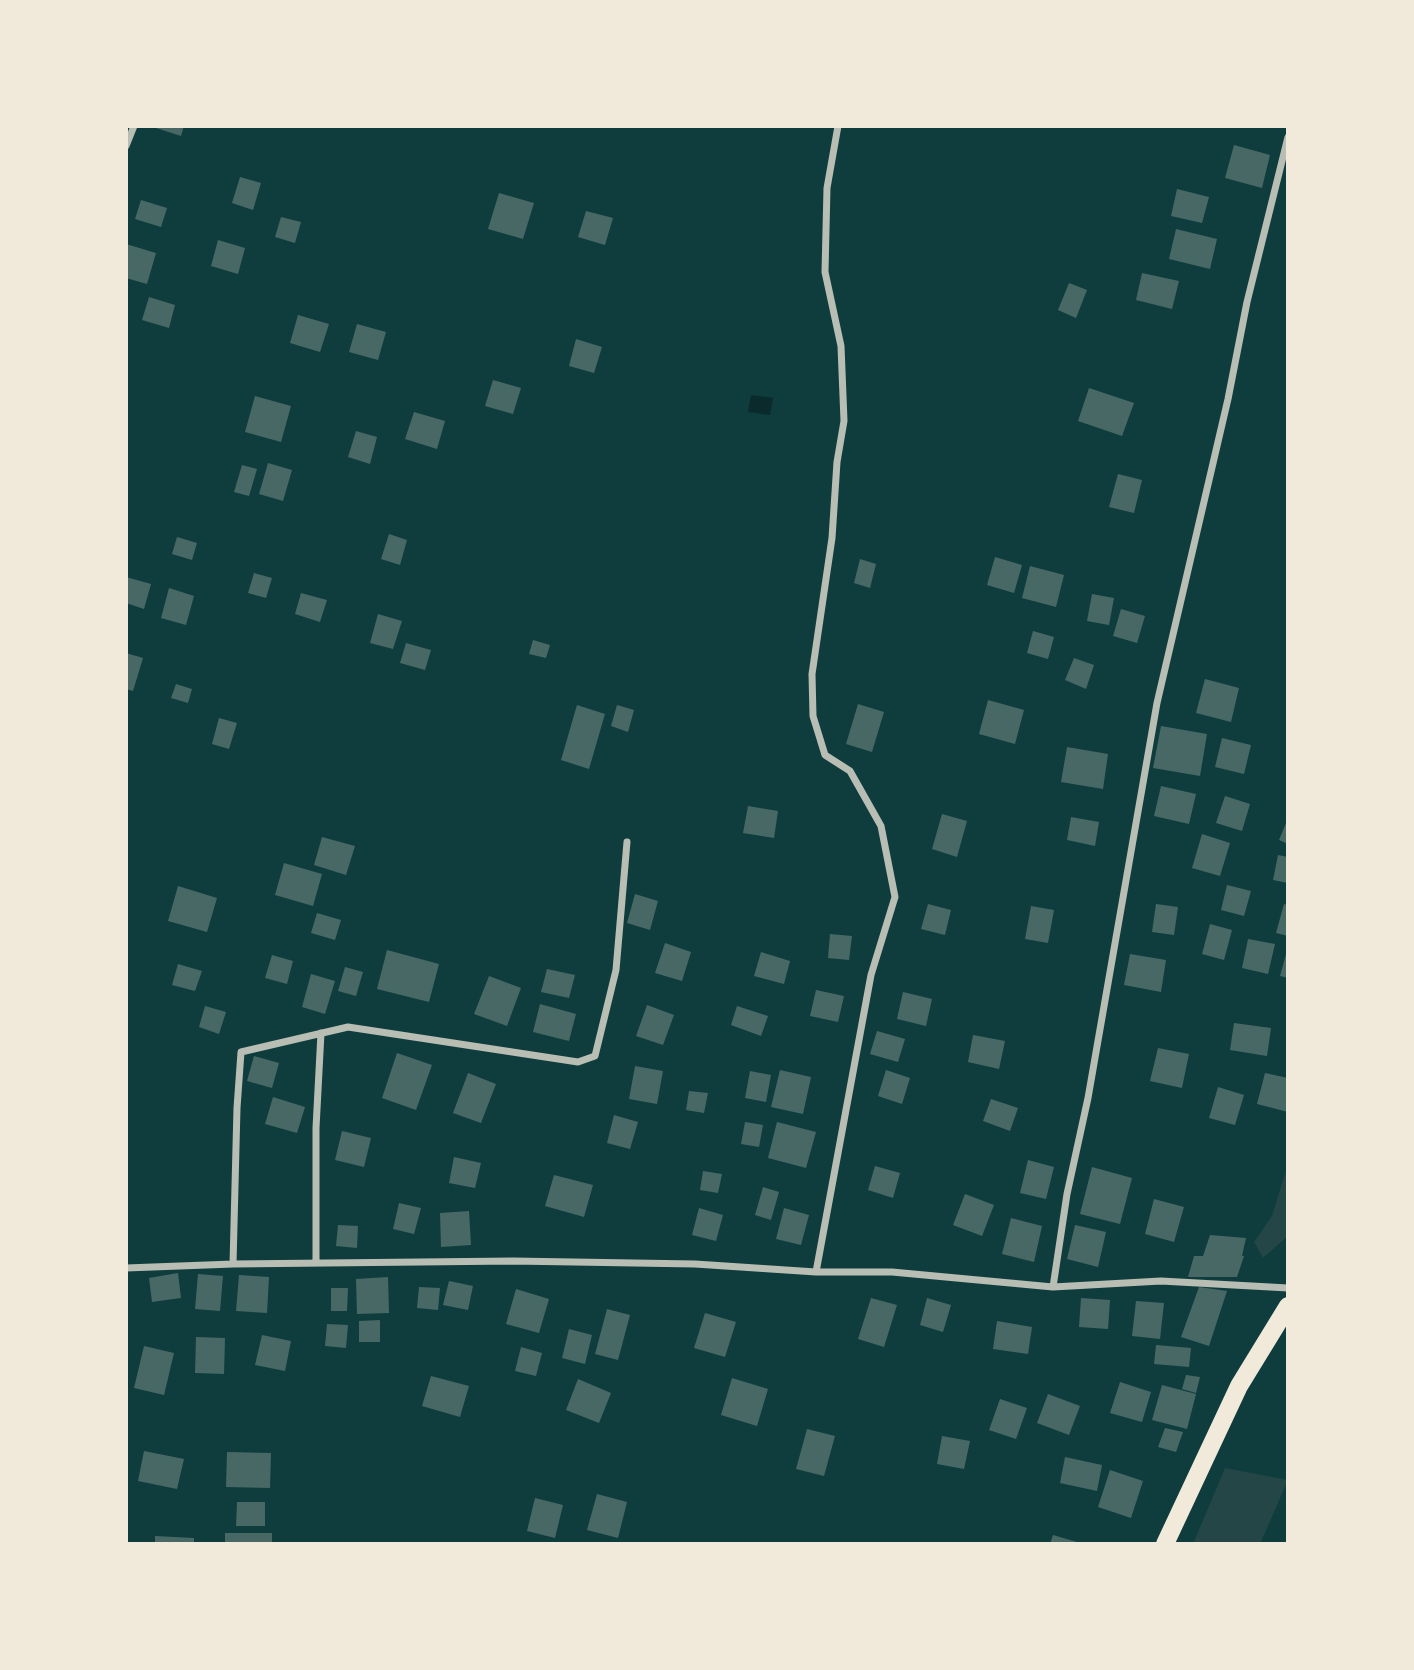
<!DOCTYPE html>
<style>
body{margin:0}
#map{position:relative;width:1414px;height:1670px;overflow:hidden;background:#0f3d3e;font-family:"Noto Sans",sans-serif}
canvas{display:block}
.frame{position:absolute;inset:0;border:128px solid #f1e9da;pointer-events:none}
</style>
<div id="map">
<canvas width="1414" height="1670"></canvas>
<div class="frame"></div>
</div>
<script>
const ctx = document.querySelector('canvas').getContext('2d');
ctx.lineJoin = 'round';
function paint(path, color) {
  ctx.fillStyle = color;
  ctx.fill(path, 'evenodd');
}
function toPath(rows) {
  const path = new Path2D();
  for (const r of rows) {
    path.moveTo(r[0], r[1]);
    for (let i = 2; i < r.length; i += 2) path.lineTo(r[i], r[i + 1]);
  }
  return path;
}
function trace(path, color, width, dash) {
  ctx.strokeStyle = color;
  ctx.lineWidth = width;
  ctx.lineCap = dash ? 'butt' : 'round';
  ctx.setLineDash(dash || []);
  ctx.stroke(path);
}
const green = toPath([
 [1288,1164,1288,1236,1263,1258,1254,1242,1272,1216],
 [1225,1468,1288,1480,1260,1544,1193,1544]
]);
const water = toPath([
 [751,395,773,398,770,415,748,412]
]);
const building = toPath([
 [157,126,184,126,181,136,156,128],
 [1234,145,1270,155,1262,188,1225,178],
 [240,177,261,183,253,210,232,203],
 [1177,189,1209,197,1202,223,1171,216],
 [499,193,534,203,523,239,488,229],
 [141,200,167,208,161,227,135,219],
 [586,211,613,218,605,245,578,237],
 [281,217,301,222,295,243,275,237],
 [1176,229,1217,239,1210,269,1169,259],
 [218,240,245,248,238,274,211,266],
 [126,244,156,253,147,284,126,278],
 [1142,273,1179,281,1172,309,1136,300],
 [1069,283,1087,290,1076,318,1058,310],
 [149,297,175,305,169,328,142,320],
 [298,315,329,324,320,352,290,343],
 [357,324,386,332,378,360,349,352],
 [576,339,602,347,594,373,569,366],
 [493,380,521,388,513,414,485,406],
 [1089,388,1134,403,1122,436,1078,421],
 [255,396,291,406,281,442,245,432],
 [414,412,445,421,437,449,405,439],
 [356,431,377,437,370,464,348,457],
 [268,463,292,470,283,501,259,494],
 [242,465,257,469,249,496,234,492],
 [1118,474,1142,480,1134,513,1109,507],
 [389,534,407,540,400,565,381,559],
 [177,537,197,543,192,560,172,554],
 [995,557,1022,565,1014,593,987,585],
 [860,559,876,564,870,588,854,583],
 [1030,566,1064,575,1056,607,1022,598],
 [254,573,272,578,266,598,248,593],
 [126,577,151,584,144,609,126,603],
 [169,588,194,596,186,625,161,618],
 [301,593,327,600,320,622,295,614],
 [1092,594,1114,598,1109,625,1087,621],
 [1121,609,1145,616,1137,643,1113,636],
 [378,614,402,621,393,649,370,643],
 [1033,631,1054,637,1048,659,1027,653],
 [533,640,550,645,546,658,529,654],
 [406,643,431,650,425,670,400,663],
 [126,653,143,658,133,691,126,689],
 [1074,658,1094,665,1086,689,1065,680],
 [1205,679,1239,688,1231,722,1196,713],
 [176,684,192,689,188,703,171,698],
 [988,700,1024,710,1015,744,979,734],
 [858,704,884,712,872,752,846,744],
 [577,705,605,714,589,769,561,760],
 [617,705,634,710,628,732,611,726],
 [219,718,237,723,229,749,212,744],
 [1161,726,1207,734,1200,776,1153,768],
 [1222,738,1251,745,1244,774,1215,767],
 [1067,747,1108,754,1103,789,1061,782],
 [1161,786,1196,794,1189,824,1154,816],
 [1225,796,1250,804,1242,831,1216,823],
 [748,806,778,811,774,838,743,833],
 [942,814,967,821,957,857,932,849],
 [1071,817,1099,822,1095,846,1067,840],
 [1288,818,1288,844,1279,840],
 [1202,834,1230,843,1220,876,1192,868],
 [322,837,355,846,346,875,314,865],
 [1278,855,1288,857,1288,883,1273,880],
 [284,863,322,874,313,906,275,895],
 [1227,885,1251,891,1244,916,1221,910],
 [178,886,217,898,207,932,168,921],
 [635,894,658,901,650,930,627,923],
 [928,904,951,910,945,935,921,929],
 [1156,904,1178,907,1174,935,1152,932],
 [1284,904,1288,905,1288,936,1276,933],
 [1031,906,1054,910,1048,943,1025,939],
 [317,913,341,920,335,940,311,933],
 [1210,924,1232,930,1224,960,1202,954],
 [830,934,852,936,849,960,828,958],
 [1248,939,1275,944,1268,974,1242,968],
 [665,943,691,952,682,981,655,973],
 [1288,947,1288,978,1280,976],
 [387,950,439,964,429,1002,377,989],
 [761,952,790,961,784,984,754,976],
 [1130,954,1166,960,1161,992,1124,985],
 [272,955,293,961,287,984,265,978],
 [178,964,202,971,195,991,172,985],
 [345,967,363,972,356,996,338,991],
 [547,969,575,975,569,998,541,992],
 [311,974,335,981,325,1014,302,1007],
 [489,976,521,988,507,1026,474,1014],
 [816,990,844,996,838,1022,810,1016],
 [903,992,932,999,926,1026,897,1019],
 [540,1004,576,1014,569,1041,533,1032],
 [647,1005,674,1015,663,1045,636,1036],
 [205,1006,226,1012,219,1034,199,1027],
 [737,1006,768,1016,761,1036,731,1025],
 [1234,1023,1271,1028,1267,1056,1230,1050],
 [877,1031,905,1039,898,1062,870,1054],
 [973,1035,1005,1041,999,1069,968,1062],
 [1158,1048,1189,1054,1182,1088,1150,1081],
 [397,1053,432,1065,416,1110,382,1098],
 [254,1056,279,1063,272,1088,247,1081],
 [635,1066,663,1071,657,1104,629,1099],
 [780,1070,811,1077,803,1114,771,1107],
 [886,1070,910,1078,902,1104,878,1096],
 [750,1071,771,1075,766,1102,745,1098],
 [468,1073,496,1084,481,1123,453,1113],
 [1265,1073,1288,1078,1288,1112,1257,1104],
 [1218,1087,1244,1095,1235,1125,1209,1118],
 [689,1091,708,1093,704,1113,686,1110],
 [273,1097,305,1107,297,1133,265,1124],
 [991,1099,1018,1108,1010,1131,983,1121],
 [614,1115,638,1122,630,1149,607,1143],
 [745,1122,763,1125,759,1147,741,1144],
 [777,1122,816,1132,806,1168,768,1158],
 [342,1131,371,1138,364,1167,335,1160],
 [454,1157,481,1163,475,1188,449,1183],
 [1028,1160,1054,1167,1046,1199,1020,1193],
 [875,1166,900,1173,893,1198,868,1190],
 [1092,1167,1132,1178,1120,1224,1080,1214],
 [703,1171,722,1174,718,1193,700,1190],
 [554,1175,593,1185,584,1217,545,1206],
 [763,1187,779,1192,771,1220,755,1215],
 [965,1194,994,1205,982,1236,953,1225],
 [1154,1199,1184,1207,1174,1242,1145,1234],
 [399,1203,421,1208,414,1234,393,1229],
 [699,1208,723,1215,716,1241,692,1235],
 [784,1208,809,1215,801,1245,776,1239],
 [469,1211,471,1245,441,1247,440,1213],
 [1011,1218,1042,1226,1034,1262,1002,1254],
 [338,1225,358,1226,357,1248,336,1246],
 [1075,1225,1106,1232,1098,1267,1067,1259],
 [1210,1235,1246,1238,1242,1256,1244,1256,1237,1277,1188,1277,1194,1256,1203,1256],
 [178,1273,181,1298,152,1302,149,1278],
 [198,1274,223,1276,220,1311,195,1309],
 [239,1275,269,1277,267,1313,236,1311],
 [388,1277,389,1313,357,1314,356,1279],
 [449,1281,473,1286,468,1310,443,1305],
 [419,1287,440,1288,438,1310,417,1308],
 [1199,1287,1227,1291,1209,1346,1181,1337],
 [331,1288,348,1288,347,1311,331,1311],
 [516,1289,549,1299,539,1333,506,1324],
 [871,1298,897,1305,884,1347,858,1339],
 [927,1298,951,1305,943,1332,920,1325],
 [1081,1298,1110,1300,1108,1329,1079,1327],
 [1136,1301,1164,1303,1160,1339,1132,1336],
 [607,1309,630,1315,618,1360,595,1354],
 [705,1313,736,1322,725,1357,694,1348],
 [380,1320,380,1342,359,1342,359,1321],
 [997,1321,1032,1327,1028,1354,993,1349],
 [327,1324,348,1325,346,1348,325,1346],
 [569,1329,592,1335,585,1364,562,1358],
 [262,1335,291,1341,285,1371,255,1365],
 [196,1337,225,1338,224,1374,195,1373],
 [1156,1345,1191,1348,1189,1367,1154,1364],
 [144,1346,174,1353,164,1395,134,1388],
 [521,1347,542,1353,536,1376,515,1371],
 [1186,1375,1200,1377,1196,1393,1182,1389],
 [431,1376,469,1386,460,1417,422,1406],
 [732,1378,768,1389,757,1426,721,1415],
 [578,1379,611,1393,599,1423,566,1410],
 [1120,1382,1151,1392,1142,1422,1110,1413],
 [1162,1385,1196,1394,1187,1429,1152,1420],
 [1048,1394,1080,1406,1069,1435,1037,1423],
 [1000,1399,1027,1408,1016,1439,989,1430],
 [1165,1428,1183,1432,1176,1452,1158,1447],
 [807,1429,835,1436,824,1476,796,1469],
 [942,1436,970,1441,964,1469,937,1464],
 [144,1451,184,1459,177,1489,138,1481],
 [227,1452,271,1453,270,1488,226,1487],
 [1065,1457,1102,1465,1097,1491,1060,1483],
 [1110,1470,1143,1481,1131,1518,1098,1507],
 [597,1494,627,1502,618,1538,587,1530],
 [535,1498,563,1505,555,1538,527,1531],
 [237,1502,265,1502,265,1526,236,1526],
 [225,1533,272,1533,272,1544,225,1544],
 [1053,1535,1077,1542,1076,1544,1050,1544],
 [155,1536,194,1538,194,1544,155,1544]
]);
const minor = toPath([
 [126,146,134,126],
 [316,1262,316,1128,321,1033],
 [233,1264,513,1261,695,1264,816,1272,892,1272,1053,1287,1161,1281,1288,1288],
 [126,1268,233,1264,237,1108,241,1052,348,1027,578,1062,595,1056,616,970,627,842],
 [816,1272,871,975,895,897,881,826,850,771,825,755,813,716,812,674,832,538,837,462,844,421,841,346,825,272,827,188,838,126],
 [1053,1287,1067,1194,1088,1098,1157,703,1228,399,1247,302,1288,137]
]);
const trunk = toPath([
 [1165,1544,1239,1386,1288,1306]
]);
paint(green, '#244646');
paint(water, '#0a2a2b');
paint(building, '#486865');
trace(minor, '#b8beb3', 7);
trace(trunk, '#f1e9da', 18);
</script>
